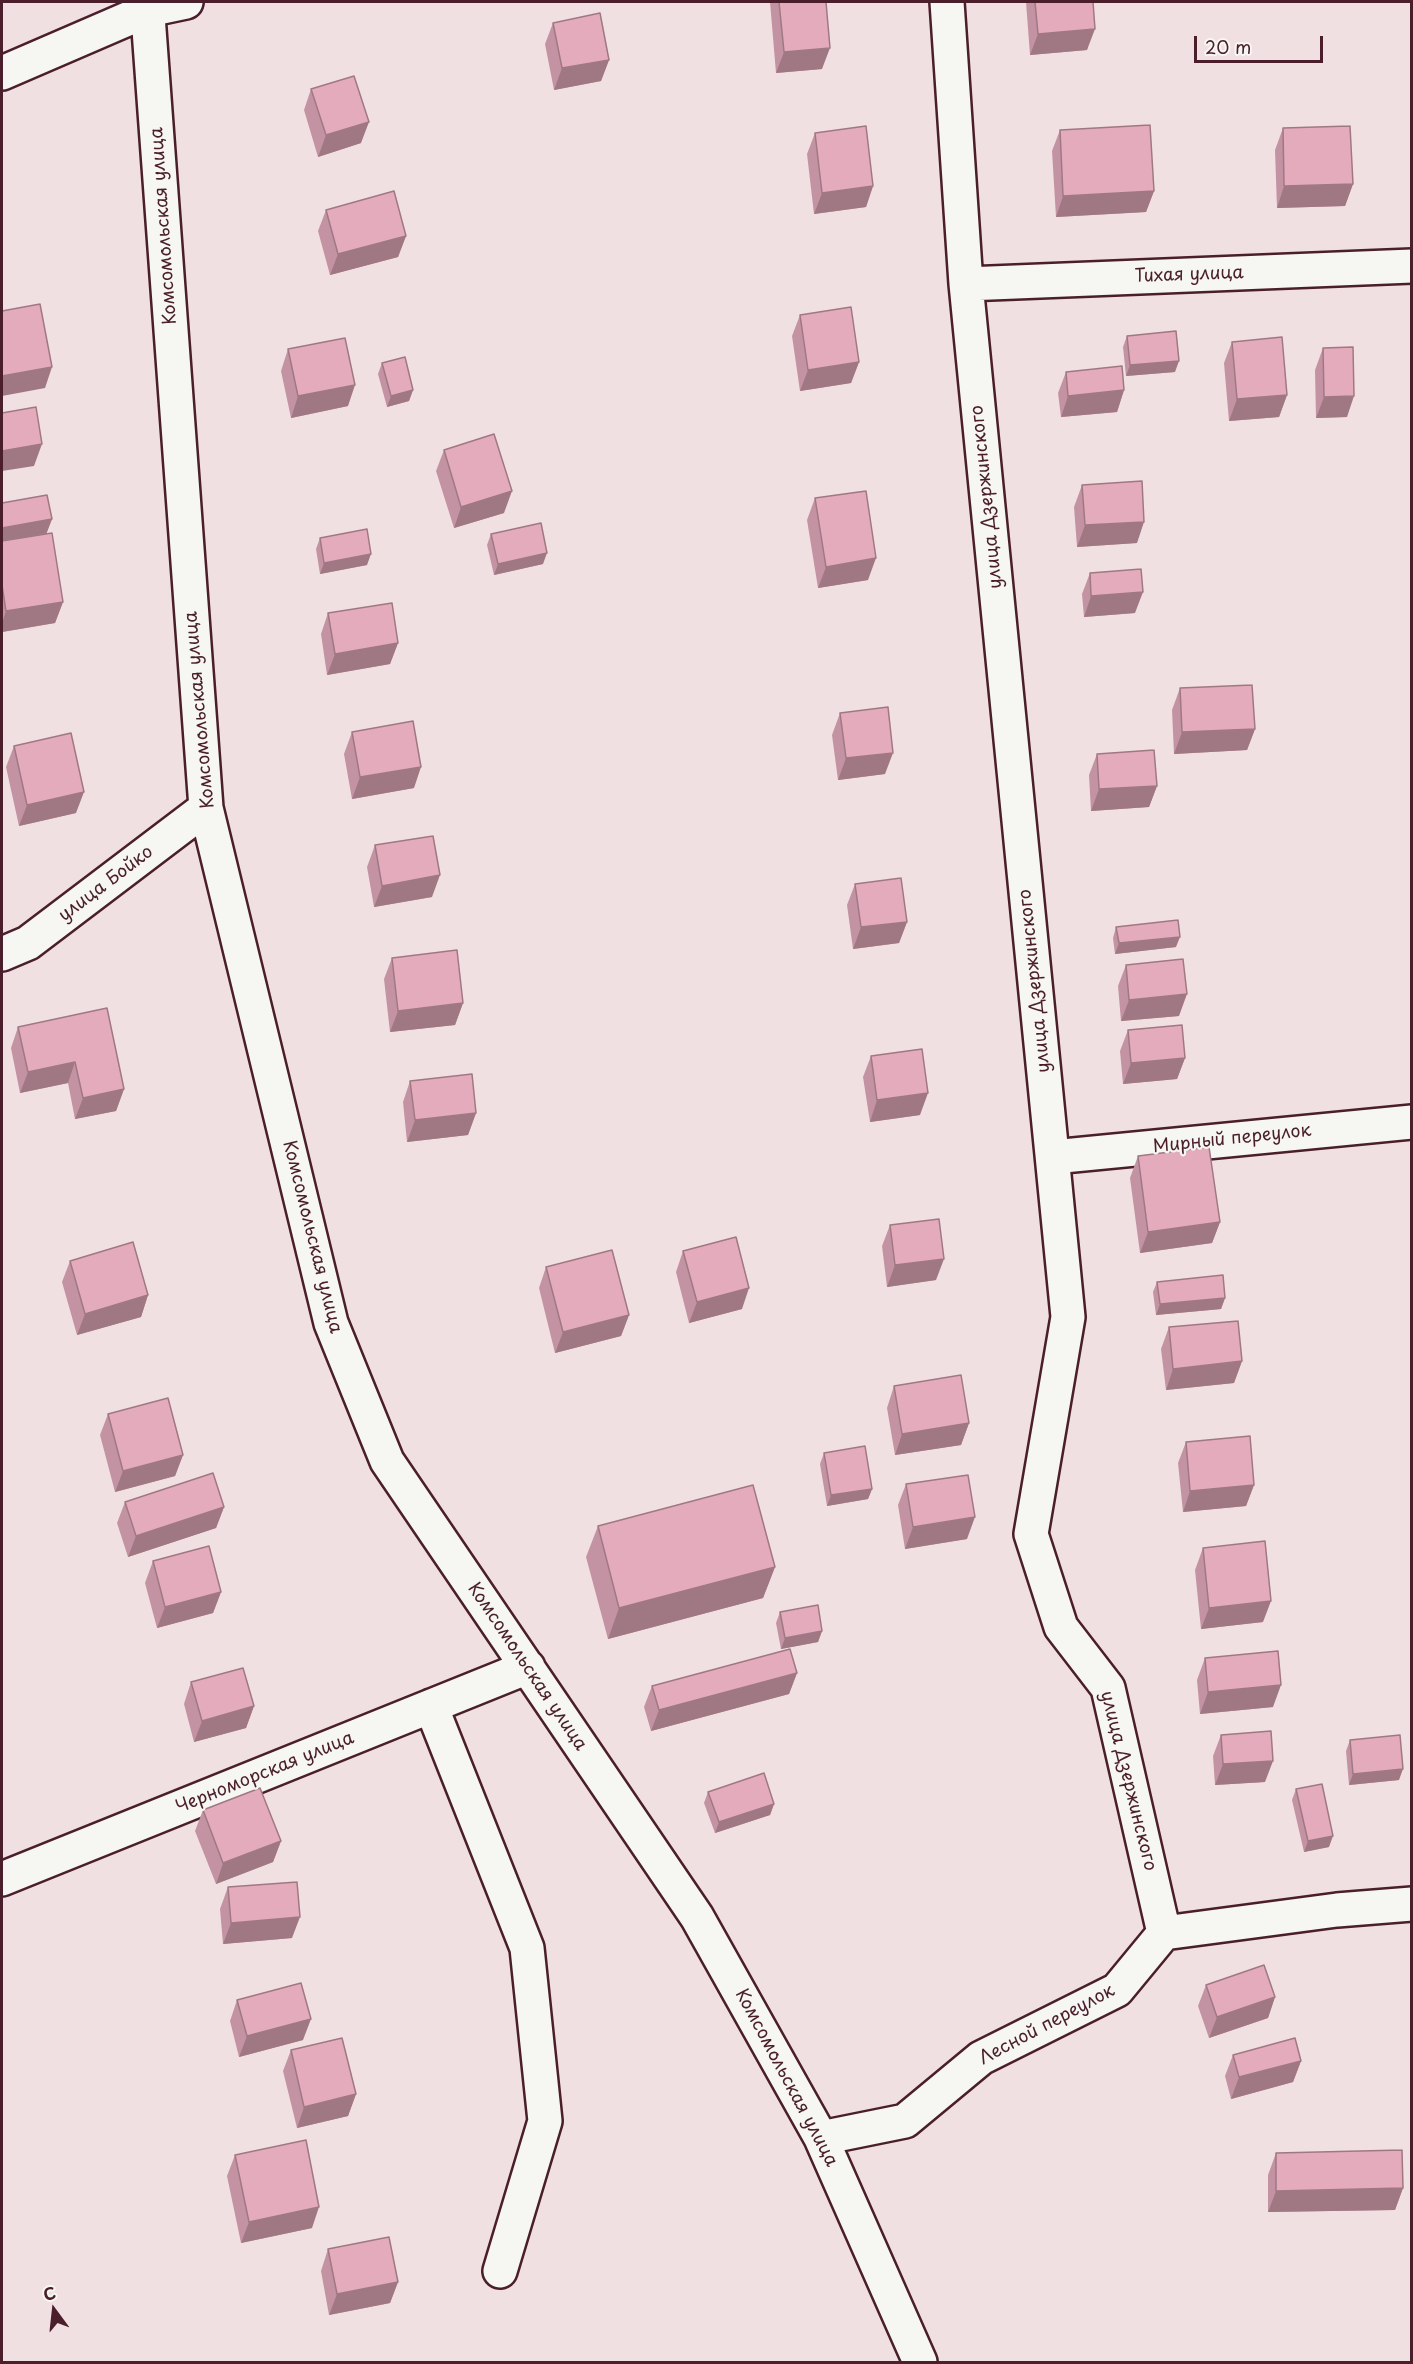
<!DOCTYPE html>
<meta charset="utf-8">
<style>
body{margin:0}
#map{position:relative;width:1413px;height:2364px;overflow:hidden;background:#f1e0e2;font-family:"Playpen Sans",sans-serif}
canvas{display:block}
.frame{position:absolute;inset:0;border:3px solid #4a1f2b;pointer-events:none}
.north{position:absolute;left:24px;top:2280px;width:60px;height:60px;-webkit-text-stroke:4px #f6f6f2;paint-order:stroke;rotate:345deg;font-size:16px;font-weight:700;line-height:24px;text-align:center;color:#4a1f2b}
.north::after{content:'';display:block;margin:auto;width:21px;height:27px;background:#4a1f2b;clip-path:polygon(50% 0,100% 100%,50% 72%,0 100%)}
.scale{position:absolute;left:1194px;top:36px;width:129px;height:27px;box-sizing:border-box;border:3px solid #4a1f2b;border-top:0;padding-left:8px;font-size:18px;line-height:21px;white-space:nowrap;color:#4a1f2b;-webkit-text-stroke:4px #f6f6f2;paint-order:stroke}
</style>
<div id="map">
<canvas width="1413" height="2364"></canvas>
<div class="frame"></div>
<div class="north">С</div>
<div class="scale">20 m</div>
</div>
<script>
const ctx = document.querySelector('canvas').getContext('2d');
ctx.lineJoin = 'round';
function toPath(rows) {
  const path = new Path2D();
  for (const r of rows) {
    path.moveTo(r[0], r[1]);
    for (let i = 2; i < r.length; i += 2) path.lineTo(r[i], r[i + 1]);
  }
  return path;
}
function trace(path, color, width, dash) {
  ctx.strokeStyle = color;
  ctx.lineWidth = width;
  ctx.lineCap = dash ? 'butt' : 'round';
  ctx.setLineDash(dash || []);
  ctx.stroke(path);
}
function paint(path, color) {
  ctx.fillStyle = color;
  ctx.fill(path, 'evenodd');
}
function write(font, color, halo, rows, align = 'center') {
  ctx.font = font + ' "Playpen Sans",sans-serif';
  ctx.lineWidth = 4.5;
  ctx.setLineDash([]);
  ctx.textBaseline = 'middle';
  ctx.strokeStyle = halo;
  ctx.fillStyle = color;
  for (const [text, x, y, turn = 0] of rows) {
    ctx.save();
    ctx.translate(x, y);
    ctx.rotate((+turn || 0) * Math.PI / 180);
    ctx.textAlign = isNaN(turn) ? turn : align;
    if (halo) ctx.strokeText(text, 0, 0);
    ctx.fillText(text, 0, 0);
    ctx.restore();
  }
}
const minor = toPath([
 [147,2,206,808,331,1323,387,1461,697,1917,821,2138,920,2362],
 [947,2,966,284,1068,1317,1031,1534,1061,1627,1108,1688,1164,1933],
 [2,73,148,10,186,2],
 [966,284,1412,266],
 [2,954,28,943,206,808],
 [1053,1157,1412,1122],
 [431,1706,527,1948,545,2121,500,2271],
 [2,1879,528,1667],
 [821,2138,905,2121,981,2058,1117,1990,1164,1933,1337,1910,1412,1904]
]);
const wall = toPath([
 [770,2,826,2,822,69,776,73],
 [1026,2,1093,2,1087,50,1030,55],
 [553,23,609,60,601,81,554,90,545,44],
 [311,89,361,143,318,157,304,110],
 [1283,128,1353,184,1345,206,1277,208,1275,150],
 [1060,130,1154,191,1146,212,1056,217,1052,151],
 [815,133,873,186,866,207,814,214,807,154],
 [326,210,406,236,398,257,330,275,318,231],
 [800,315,859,362,851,383,800,391,792,336],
 [1127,336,1175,372,1126,376,1123,347],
 [1232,342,1287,395,1279,417,1229,421,1224,363],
 [1323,348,1347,417,1316,418,1315,370],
 [288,349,348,406,291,418,281,371],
 [382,363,413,390,409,401,387,407,378,374],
 [1066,372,1124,390,1117,412,1061,417,1058,393],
 [444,450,504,513,454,528,436,471],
 [1082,485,1137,543,1077,547,1074,507],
 [815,498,868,580,818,588,807,520],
 [2,503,52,519,46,534,63,602,55,623,2,632],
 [491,534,543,564,494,575,487,545],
 [320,538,367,565,320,574,316,549],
 [1090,573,1135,613,1084,617,1082,594],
 [328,613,398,643,390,664,327,675,321,634],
 [1180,688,1255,729,1247,750,1174,754,1172,710],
 [840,713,885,774,838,780,832,735],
 [352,732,414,788,352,799,344,754],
 [14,746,76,813,19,826,6,767],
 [1097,754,1157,786,1149,807,1091,811,1089,775],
 [375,845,432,897,374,907,367,867],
 [855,884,907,922,899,943,853,949,847,905],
 [1116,927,1176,947,1115,954,1113,938],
 [392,958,463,1003,455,1025,390,1032,384,979],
 [1126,965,1179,1016,1121,1021,1118,986],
 [18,1027,124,1089,116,1111,75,1119,68,1083,20,1093,11,1048],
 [1128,1030,1185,1058,1177,1079,1123,1084,1120,1051],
 [871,1056,920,1115,870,1122,863,1077],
 [410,1081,476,1113,468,1135,407,1142,403,1102],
 [1138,1156,1220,1222,1212,1243,1140,1253,1130,1178],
 [890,1225,936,1280,887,1287,882,1246],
 [683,1251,742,1309,689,1323,676,1272],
 [70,1261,148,1295,141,1317,77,1335,62,1282],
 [546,1267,629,1315,621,1336,555,1353,539,1288],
 [1157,1282,1225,1298,1221,1309,1156,1315,1153,1292],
 [1169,1327,1242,1361,1234,1383,1166,1390,1161,1349],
 [894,1386,969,1423,961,1445,895,1455,887,1408],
 [108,1414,183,1455,175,1476,115,1492,100,1435],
 [1186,1442,1254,1485,1246,1506,1183,1512,1178,1463],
 [824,1453,872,1489,868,1499,827,1506,820,1464],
 [906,1484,967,1539,905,1549,898,1505],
 [125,1502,224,1507,216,1528,128,1557,117,1523],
 [598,1526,775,1567,763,1598,608,1639,586,1557],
 [1203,1548,1263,1622,1201,1629,1195,1570],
 [153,1561,221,1592,213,1613,157,1628,145,1583],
 [780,1612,822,1631,818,1642,781,1649,776,1623],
 [1205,1658,1273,1707,1200,1714,1197,1680],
 [797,1673,789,1694,651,1731,644,1707,652,1686],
 [191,1682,254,1706,246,1728,194,1742,184,1704],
 [1221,1735,1265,1782,1215,1785,1213,1756],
 [1350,1740,1399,1780,1349,1785,1346,1751],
 [1296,1789,1329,1847,1304,1852,1292,1800],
 [708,1792,774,1804,770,1815,715,1833,704,1803],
 [203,1810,281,1841,273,1862,216,1884,195,1831],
 [228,1887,292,1938,223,1944,220,1909],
 [1206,1985,1275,1997,1268,2018,1209,2038,1198,2006],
 [237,2000,303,2040,239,2057,230,2021],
 [291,2050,356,2094,348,2116,297,2128,283,2071],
 [1233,2055,1301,2061,1293,2082,1231,2099,1225,2076],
 [1276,2153,1403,2188,1395,2210,1268,2212,1268,2175],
 [235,2155,312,2228,241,2243,227,2176],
 [328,2249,398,2282,390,2303,329,2315,321,2271]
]);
const shadedWall = toPath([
 [1095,29,1087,50,1030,55,1038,34],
 [830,48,822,69,776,73,784,52],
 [609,60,601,81,554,90,562,68],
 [369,122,361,143,318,157,326,135],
 [1353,184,1345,206,1277,208,1284,186],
 [873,186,866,207,814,214,822,193],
 [1154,191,1146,212,1056,217,1063,196],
 [406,236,398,257,330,275,338,254],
 [1179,361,1175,372,1126,376,1130,365],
 [859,362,851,383,800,391,808,370],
 [52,367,45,388,2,396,2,376],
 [355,385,348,406,291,418,298,396],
 [413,390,409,401,387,407,391,396],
 [1124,390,1117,412,1061,417,1068,396],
 [1287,395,1279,417,1229,421,1237,399],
 [1354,396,1347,417,1316,418,1324,397],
 [42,444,34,466,2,471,2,451],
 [512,491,504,513,454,528,461,507],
 [52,519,44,540,2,548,2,528],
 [1144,522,1137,543,1077,547,1085,525],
 [547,553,543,564,494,575,498,564],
 [371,554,367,565,320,574,324,563],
 [876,558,868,580,818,588,826,567],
 [1143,592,1135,613,1084,617,1091,596],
 [63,602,55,623,2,632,2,623,6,611],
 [398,643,390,664,327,675,335,654],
 [1255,729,1247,750,1174,754,1182,732],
 [893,753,885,774,838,780,846,758],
 [421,767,414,788,352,799,360,777],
 [1157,786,1149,807,1091,811,1099,789],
 [84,792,76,813,19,826,27,805],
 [440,875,432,897,374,907,382,886],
 [907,922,899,943,853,949,861,927],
 [1180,937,1176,947,1115,954,1119,943],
 [1187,994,1179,1016,1121,1021,1129,1000],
 [463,1003,455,1025,390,1032,398,1011],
 [1185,1058,1177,1079,1123,1084,1131,1063],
 [75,1062,68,1083,20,1093,28,1072],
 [124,1089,116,1111,75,1119,83,1098],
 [928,1093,920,1115,870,1122,877,1100],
 [476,1113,468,1135,407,1142,415,1120],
 [1220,1222,1212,1243,1140,1253,1148,1232],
 [944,1259,936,1280,887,1287,895,1265],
 [749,1288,742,1309,689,1323,697,1302],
 [148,1295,141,1317,77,1335,85,1314],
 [1225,1298,1221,1309,1156,1315,1160,1304],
 [629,1315,621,1336,555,1353,563,1332],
 [1242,1361,1234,1383,1166,1390,1173,1369],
 [969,1423,961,1445,895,1455,902,1434],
 [183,1455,175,1476,115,1492,123,1471],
 [1254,1485,1246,1506,1183,1512,1190,1491],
 [872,1489,868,1499,827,1506,831,1495],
 [224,1507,216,1528,128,1557,136,1536],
 [975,1517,967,1539,905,1549,913,1527],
 [775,1567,763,1598,608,1639,619,1608],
 [221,1592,213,1613,157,1628,165,1607],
 [1271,1601,1263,1622,1201,1629,1209,1608],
 [822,1631,818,1642,781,1649,785,1638],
 [797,1673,789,1694,651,1731,659,1710],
 [1281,1685,1273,1707,1200,1714,1208,1692],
 [254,1706,246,1728,194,1742,202,1721],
 [1273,1761,1265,1782,1215,1785,1223,1764],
 [1403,1769,1399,1780,1349,1785,1353,1774],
 [774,1804,770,1815,715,1833,719,1822],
 [1333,1836,1329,1847,1304,1852,1308,1841],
 [281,1841,273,1862,216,1884,223,1863],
 [300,1917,292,1938,223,1944,231,1923],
 [1275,1997,1268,2018,1209,2038,1217,2017],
 [311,2019,303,2040,239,2057,247,2036],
 [1301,2061,1293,2082,1231,2099,1239,2077],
 [356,2094,348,2116,297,2128,304,2107],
 [1403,2188,1395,2210,1268,2212,1276,2191],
 [319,2207,312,2228,241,2243,249,2222],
 [398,2282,390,2303,329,2315,337,2294]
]);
const building = toPath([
 [779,2,826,2,830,48,784,52,779,2],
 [1035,2,1093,2,1095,29,1038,34,1035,2],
 [600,13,609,60,562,68,553,23,600,13],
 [354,76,369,122,326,135,311,89,354,76],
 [1150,125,1154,191,1063,196,1060,130,1150,125],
 [866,126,873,186,822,193,815,133,866,126],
 [1350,126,1353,184,1284,186,1283,128,1350,126],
 [394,191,406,236,338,254,326,210,394,191],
 [40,304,52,367,2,376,2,311,40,304],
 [851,307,859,362,808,370,800,315,851,307],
 [1176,331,1179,361,1130,365,1127,336,1176,331],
 [1282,337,1287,395,1237,399,1232,342,1282,337],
 [345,338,355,385,298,396,288,349,345,338],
 [1353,347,1354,396,1324,397,1323,348,1353,347],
 [405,357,413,390,391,396,382,363,405,357],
 [1122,366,1124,390,1068,396,1066,372,1122,366],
 [36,407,42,444,2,451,2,413,36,407],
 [494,434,512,491,461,507,444,450,494,434],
 [1142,481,1144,522,1085,525,1082,485,1142,481],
 [866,491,876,558,826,567,815,498,866,491],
 [47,495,52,519,2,528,2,503,47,495],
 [541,523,547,553,498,564,491,534,541,523],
 [367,529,371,554,324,563,320,538,367,529],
 [52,533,63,602,6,611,2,585,2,541,52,533],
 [1141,569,1143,592,1091,596,1090,573,1141,569],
 [392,603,398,643,335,654,328,613,392,603],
 [1252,685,1255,729,1182,732,1180,688,1252,685],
 [888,707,893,753,846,758,840,713,888,707],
 [413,721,421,767,360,777,352,732,413,721],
 [71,733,84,792,27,805,14,746,71,733],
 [1154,750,1157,786,1099,789,1097,754,1154,750],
 [433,836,440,875,382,886,375,845,433,836],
 [901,878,907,922,861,927,855,884,901,878],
 [1178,920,1180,937,1119,943,1116,927,1178,920],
 [457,950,463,1003,398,1011,392,958,457,950],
 [1183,959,1187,994,1129,1000,1126,965,1183,959],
 [107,1008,124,1089,83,1098,75,1062,28,1072,18,1027,107,1008],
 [1182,1025,1185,1058,1131,1063,1128,1030,1182,1025],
 [922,1049,928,1093,877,1100,871,1056,922,1049],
 [472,1074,476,1113,415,1120,410,1081,472,1074],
 [1209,1147,1220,1222,1148,1232,1138,1156,1209,1147],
 [939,1219,944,1259,895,1265,890,1225,939,1219],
 [736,1237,749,1288,697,1302,683,1251,736,1237],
 [133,1242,148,1295,85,1314,70,1261,133,1242],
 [612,1250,629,1315,563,1332,546,1267,612,1250],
 [1223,1275,1225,1298,1160,1304,1157,1282,1223,1275],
 [1238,1321,1242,1361,1173,1369,1169,1327,1238,1321],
 [961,1375,969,1423,902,1434,894,1386,961,1375],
 [168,1398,183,1455,123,1471,108,1414,168,1398],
 [1250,1436,1254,1485,1190,1491,1186,1442,1250,1436],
 [865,1446,872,1489,831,1495,824,1453,865,1446],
 [213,1473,224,1507,136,1536,125,1502,213,1473],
 [968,1475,975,1517,913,1527,906,1484,968,1475],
 [753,1485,775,1567,619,1608,598,1526,753,1485],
 [1265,1541,1271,1601,1209,1608,1203,1548,1265,1541],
 [209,1546,221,1592,165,1607,153,1561,209,1546],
 [818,1605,822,1631,785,1638,780,1612,818,1605],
 [790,1649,797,1673,659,1710,652,1686,790,1649],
 [1278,1651,1281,1685,1208,1692,1205,1658,1278,1651],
 [243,1668,254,1706,202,1721,191,1682,243,1668],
 [1271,1731,1273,1761,1223,1764,1221,1735,1271,1731],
 [1400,1735,1403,1769,1353,1774,1350,1740,1400,1735],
 [764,1773,774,1804,719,1822,708,1792,764,1773],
 [1322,1784,1333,1836,1308,1841,1296,1789,1322,1784],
 [260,1788,281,1841,223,1863,203,1810,260,1788],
 [297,1882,300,1917,231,1923,228,1887,297,1882],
 [1264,1965,1275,1997,1217,2017,1206,1985,1264,1965],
 [301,1983,311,2019,247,2036,237,2000,301,1983],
 [342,2038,356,2094,304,2107,291,2050,342,2038],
 [1295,2038,1301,2061,1239,2077,1233,2055,1295,2038],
 [306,2140,319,2207,249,2222,235,2155,306,2140],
 [1402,2150,1403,2188,1276,2191,1276,2153,1402,2150],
 [389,2237,398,2282,337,2294,328,2249,389,2237]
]);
const streetNames = [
 ["Комсомольская улица",164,226,-94],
 ["Тихая улица",1189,275,-2],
 ["улица Дзержинского",987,497,-96],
 ["Комсомольская улица",200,710,-95],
 ["улица Бойко",106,884,-37],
 ["улица Дзержинского",1035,981,-96],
 ["Мирный переулок",1232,1139,-6],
 ["Комсомольская улица",312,1237,76],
 ["Комсомольская улица",527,1667,56],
 ["Черноморская улица",265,1773,-22],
 ["улица Дзержинского",1128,1781,76],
 ["Лесной переулок",1047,2025,-28],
 ["Комсомольская улица",786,2078,62]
];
trace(minor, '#4a1f2b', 38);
trace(minor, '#f6f6f2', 33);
paint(wall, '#c493a3');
paint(shadedWall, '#a07884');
paint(building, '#e4abbd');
trace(building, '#a07884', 1.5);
write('18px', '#4a1f2b', '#f6f6f2', streetNames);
</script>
